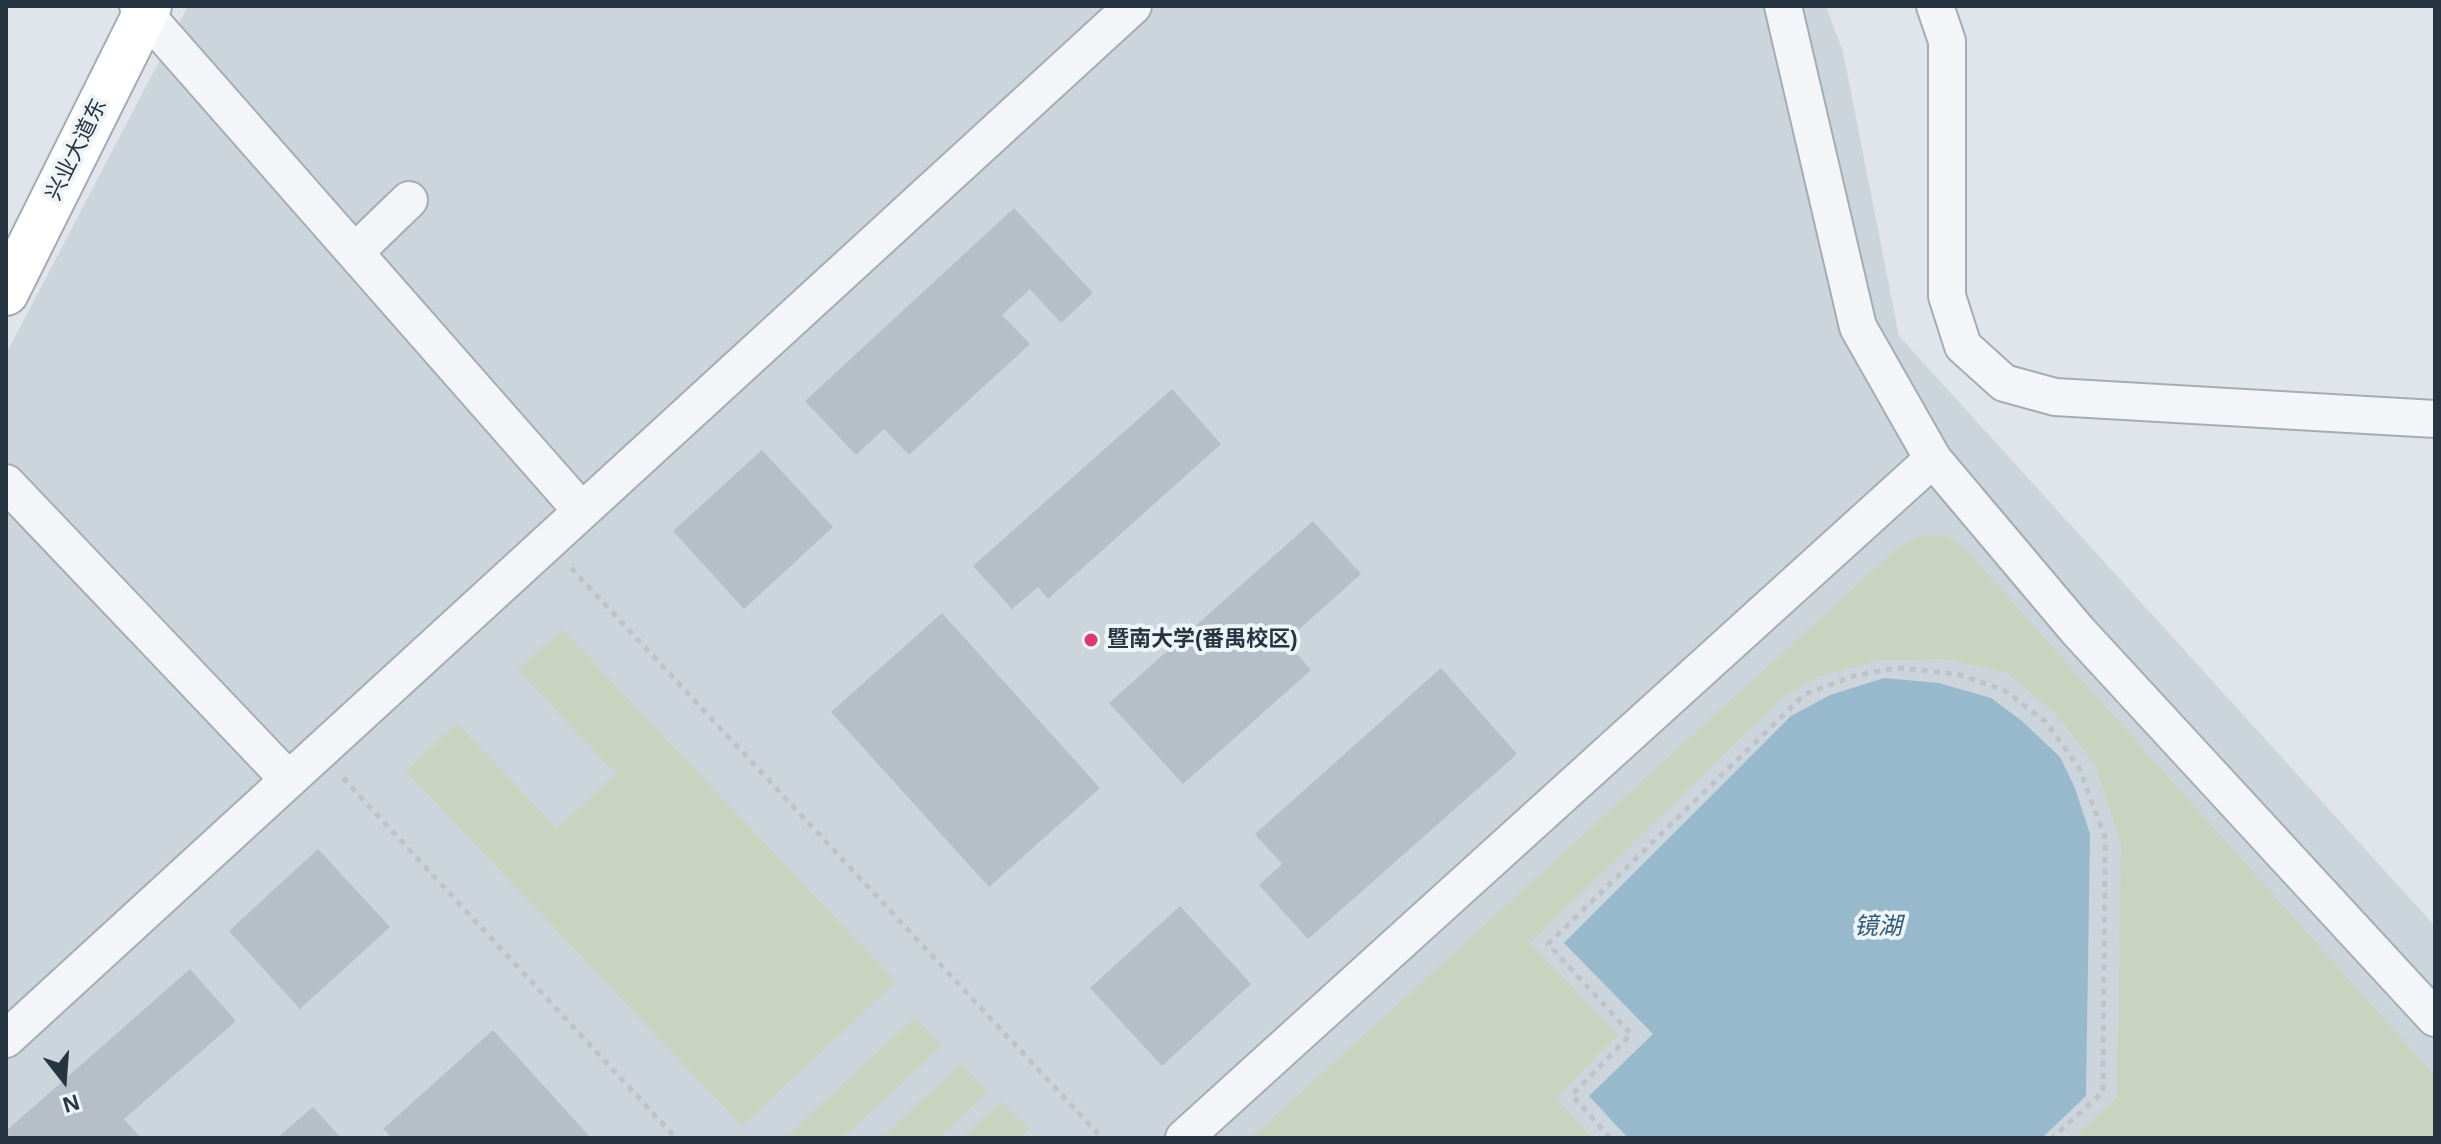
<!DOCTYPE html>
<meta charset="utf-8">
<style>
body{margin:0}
#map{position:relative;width:2441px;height:1144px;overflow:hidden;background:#dfe5ea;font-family:Arial,sans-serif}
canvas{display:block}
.frame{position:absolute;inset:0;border:8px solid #273542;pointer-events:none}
.north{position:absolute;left:24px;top:1040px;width:80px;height:80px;-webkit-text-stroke:6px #eff4f7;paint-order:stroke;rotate:163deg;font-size:22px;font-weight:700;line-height:32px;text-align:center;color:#273542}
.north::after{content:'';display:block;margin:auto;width:28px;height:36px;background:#273542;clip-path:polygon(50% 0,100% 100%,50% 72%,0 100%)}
</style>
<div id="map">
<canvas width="2441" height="1144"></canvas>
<div class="frame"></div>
<div class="north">N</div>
</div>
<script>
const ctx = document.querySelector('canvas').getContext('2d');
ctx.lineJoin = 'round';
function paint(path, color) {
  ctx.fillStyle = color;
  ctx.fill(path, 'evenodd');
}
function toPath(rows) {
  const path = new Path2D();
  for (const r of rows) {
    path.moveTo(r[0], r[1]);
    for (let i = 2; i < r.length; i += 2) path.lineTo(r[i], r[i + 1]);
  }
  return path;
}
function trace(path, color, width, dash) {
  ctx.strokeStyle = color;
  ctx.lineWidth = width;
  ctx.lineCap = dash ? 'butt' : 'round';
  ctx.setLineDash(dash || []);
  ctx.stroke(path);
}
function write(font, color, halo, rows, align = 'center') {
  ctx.font = font + ' Arial,"Noto Sans SC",sans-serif';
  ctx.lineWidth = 8;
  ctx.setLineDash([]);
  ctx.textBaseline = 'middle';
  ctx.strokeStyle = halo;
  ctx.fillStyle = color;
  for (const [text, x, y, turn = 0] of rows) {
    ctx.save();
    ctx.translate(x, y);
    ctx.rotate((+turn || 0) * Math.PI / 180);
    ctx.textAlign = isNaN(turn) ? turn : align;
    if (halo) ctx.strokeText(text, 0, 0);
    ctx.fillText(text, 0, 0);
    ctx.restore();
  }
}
const built = toPath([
 [188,6,1826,6,1843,52,1899,336,2435,926,2435,1138,6,1138,6,354]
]);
const green = toPath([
 [1945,535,1965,549,2435,1076,2435,1138,2073,1138,2117,1098,2121,844,2096,766,2055,713,2007,673,1945,659,1880,660,1817,677,1781,699,1530,943,1618,1035,1556,1098,1592,1138,1251,1138,1896,549,1917,537],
 [562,629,896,982,742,1126,406,771,457,723,557,829,616,774,518,670],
 [915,1017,942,1046,843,1138,785,1138],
 [961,1063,988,1092,938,1138,881,1138],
 [1002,1101,1029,1129,1020,1138,962,1138]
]);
const water = toPath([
 [1884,678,1939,683,1991,698,2022,721,2060,757,2075,788,2090,834,2086,1096,2042,1138,1628,1138,1589,1096,1653,1034,1564,943,1791,716,1830,695]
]);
const building = toPath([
 [1014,208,1093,293,1061,323,1030,289,1002,315,1030,344,909,455,884,429,856,455,805,401],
 [1172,389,1221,444,1048,599,1038,587,1012,609,973,566],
 [762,450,833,527,744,609,673,531],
 [1313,521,1361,574,1286,641,1311,670,1183,784,1109,703],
 [942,613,1100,788,989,887,831,712],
 [1441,668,1517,754,1308,939,1259,885,1282,864,1255,834],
 [318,849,390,927,300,1009,229,931],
 [1180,906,1251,984,1162,1066,1090,988],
 [190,969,236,1021,124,1119,141,1138,6,1138,6,1131],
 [493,1030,591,1138,392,1138,383,1129],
 [313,1107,341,1138,277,1138]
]);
const path = toPath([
 [571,568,1102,1138],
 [343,778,676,1138],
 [1610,1138,1572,1095,1631,1034,1548,944,1805,694,1854,676,1897,668,1957,674,2004,690,2046,722,2079,768,2105,837,2103,1092,2052,1138]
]);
const street = toPath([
 [138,6,581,510],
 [1783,6,1858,327,1933,459,2078,631,2435,1018],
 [1935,6,1947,41,1947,296,1963,346,2004,383,2055,397,2435,419],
 [355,252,409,200],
 [6,483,288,779],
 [6,1039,1133,6],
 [1184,1138,1933,459]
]);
const secondary = toPath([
 [6,293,149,6]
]);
const markers = [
 [1091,640,8,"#d73c6c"]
];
const streetNames = [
 ["兴业大道东",77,150,-64]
];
const poiNames = [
 ["暨南大学(番禺校区)",1107,640]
];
const waterNames = [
 ["镜湖",1878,927]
];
paint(built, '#cdd5dc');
paint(green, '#c8d4c0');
paint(water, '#98b9cc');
paint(building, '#b6bfc7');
trace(street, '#a4adb4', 40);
trace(secondary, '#a4adb4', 48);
trace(path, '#bec3c9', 5, [6, 6]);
trace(street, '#f3f5f8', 36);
trace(secondary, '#fff', 44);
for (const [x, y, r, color] of markers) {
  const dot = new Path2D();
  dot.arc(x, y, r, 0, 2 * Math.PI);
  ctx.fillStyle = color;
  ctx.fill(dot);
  trace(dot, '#eff4f7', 3);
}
write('22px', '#273542', '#eff4f7', streetNames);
write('bold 22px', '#273542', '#eff4f7', poiNames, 'left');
write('italic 24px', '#2e5b79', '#eff4f7', waterNames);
</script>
